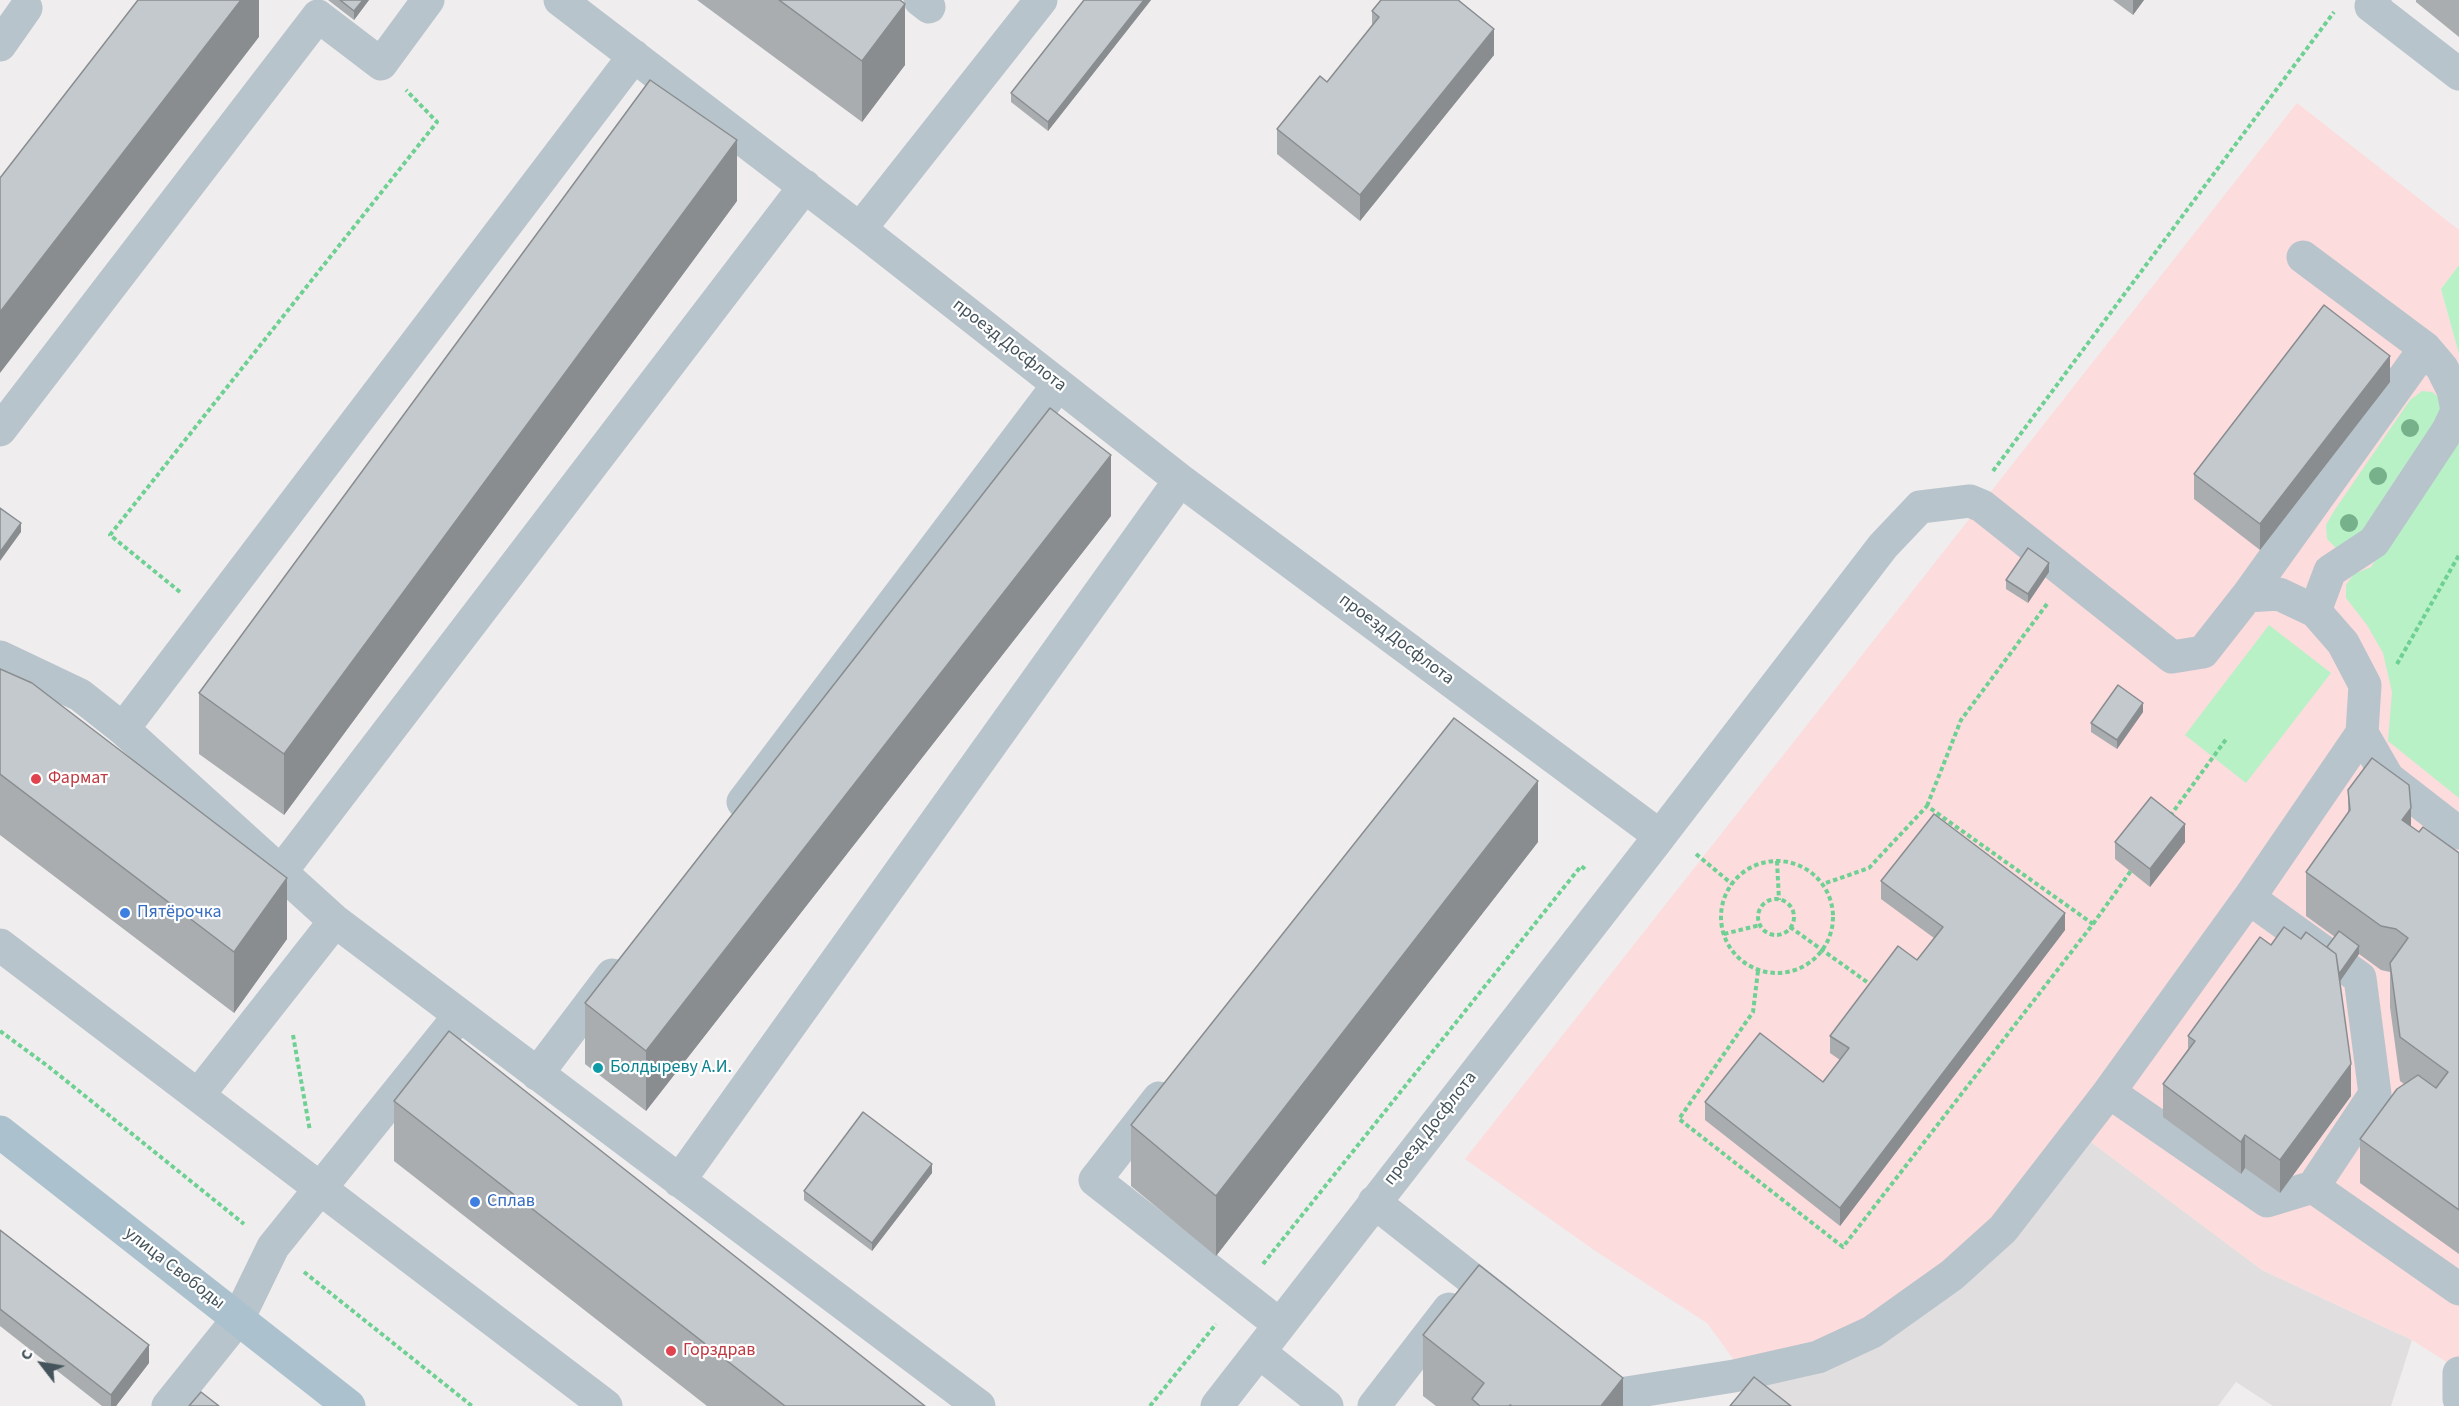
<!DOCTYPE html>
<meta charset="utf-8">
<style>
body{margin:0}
#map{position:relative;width:2459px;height:1406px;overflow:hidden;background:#f0edee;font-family:"Source Sans 3",sans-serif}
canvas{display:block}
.north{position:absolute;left:12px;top:1334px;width:60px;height:60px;-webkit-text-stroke:4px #fff;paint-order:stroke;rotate:301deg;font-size:16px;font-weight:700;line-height:24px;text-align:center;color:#45545c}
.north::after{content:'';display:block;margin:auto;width:21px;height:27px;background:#45545c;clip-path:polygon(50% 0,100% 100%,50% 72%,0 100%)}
</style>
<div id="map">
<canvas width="2459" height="1406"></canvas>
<div class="north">С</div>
</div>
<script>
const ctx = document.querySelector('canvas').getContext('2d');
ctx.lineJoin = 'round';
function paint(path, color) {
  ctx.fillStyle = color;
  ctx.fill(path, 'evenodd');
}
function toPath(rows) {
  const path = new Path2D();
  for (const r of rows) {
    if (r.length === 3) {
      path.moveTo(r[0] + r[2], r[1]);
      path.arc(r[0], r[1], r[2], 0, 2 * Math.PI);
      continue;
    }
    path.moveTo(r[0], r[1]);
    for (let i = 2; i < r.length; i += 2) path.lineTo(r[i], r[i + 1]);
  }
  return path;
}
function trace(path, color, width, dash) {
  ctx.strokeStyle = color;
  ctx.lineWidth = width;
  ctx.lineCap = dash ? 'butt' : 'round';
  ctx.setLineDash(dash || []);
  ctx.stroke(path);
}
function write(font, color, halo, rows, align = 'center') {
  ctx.font = font + ' "Source Sans 3",sans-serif';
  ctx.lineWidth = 4.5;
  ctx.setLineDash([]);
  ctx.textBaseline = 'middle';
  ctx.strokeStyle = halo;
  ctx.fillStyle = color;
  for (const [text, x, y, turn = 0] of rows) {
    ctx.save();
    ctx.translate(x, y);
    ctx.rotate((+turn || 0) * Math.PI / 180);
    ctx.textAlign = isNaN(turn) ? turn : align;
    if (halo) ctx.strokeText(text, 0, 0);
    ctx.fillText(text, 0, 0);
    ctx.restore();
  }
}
const education = toPath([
 [2087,1139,2262,1270,2412,1340,2391,1406,2273,1406,2236,1382,2218,1406,1737,1406]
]);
const medical = toPath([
 [2297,103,2459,230,2459,265,2441,289,2459,354,2459,1370,2412,1340,2262,1270,2087,1139,1965,1282,1744,1374,1707,1323,1597,1252,1465,1159]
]);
const green = toPath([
 [2459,265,2459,354,2441,289],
 [2422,391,2432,392,2440,398,2443,410,2358,540,2336,548,2327,539,2326,525,2334,511,2410,400],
 [2459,433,2459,798,2388,741,2392,692,2383,653,2367,625,2346,598,2346,585,2354,574,2371,567],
 [2269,625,2331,673,2246,783,2185,735]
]);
const path = toPath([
 [1993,471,2334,12],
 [180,592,110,535,437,122,406,90],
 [2397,664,2459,555],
 [1927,806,1961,720,2047,604],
 [2170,816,2227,738],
 [1696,854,1732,884],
 [1777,917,56],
 [1777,861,1779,900],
 [1776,917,18],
 [2093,924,2133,868],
 [1790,927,1867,982],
 [1724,934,1760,925],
 [1758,971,1753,1012,1679,1119,1843,1247,2093,924,1927,806,1869,868,1823,884],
 [0,1031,49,1067,244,1224],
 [293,1035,310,1131],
 [1263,1264,1581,866,1585,869],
 [304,1272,472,1406],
 [1150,1406,1216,1324]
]);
const minor = toPath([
 [560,0,860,229,1180,480,1660,836,1217,1406],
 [920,0,929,7],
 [2375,0,2371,6,2459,74],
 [0,45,26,8],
 [860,229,1041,0],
 [2303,257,2425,348,2442,368,2453,390,2457,411,2448,430,2374,542,2330,571,2315,611],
 [0,430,318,16,381,64,428,0],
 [2247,596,2425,348],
 [0,657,80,695,123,729,335,921,979,1406],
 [123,729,634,56],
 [2362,733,2388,778,2459,833],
 [743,802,1058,385],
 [1660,836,1883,546,1920,507,1970,501,1982,506,2172,657,2203,652,2247,596,2279,594,2315,611,2343,643,2365,685,2362,733,2249,898,2109,1092,2267,1201,2313,1187,2459,1289],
 [280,873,805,186],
 [2249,898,2360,978,2375,1094,2313,1187],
 [0,945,606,1406],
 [537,1074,612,975],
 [199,1094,335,921],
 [1159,1098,1095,1180,1280,1325],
 [679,1181,1180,480],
 [1374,1202,1505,1305],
 [1259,1352,1327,1406],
 [2459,1373,2459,1399],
 [1620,1394,1734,1376,1818,1357,1872,1332,1952,1275,2003,1229,2109,1092],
 [168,1406,238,1319,273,1247,459,1016],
 [1374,1406,1449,1309]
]);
const major = toPath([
 [0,1132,349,1406]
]);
const trees = [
 [2410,428],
 [2378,476],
 [2349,523]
];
const wall = toPath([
 [328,0,369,0,354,20],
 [697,0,900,0,905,65,862,122],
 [1084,0,1151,0,1048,131,1011,102,1011,93],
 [2113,0,2144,0,2133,15],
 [2416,0,2459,0,2459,37,2416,2],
 [1372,11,1494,55,1360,221,1277,154,1277,129,1327,82,1372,25],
 [737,201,284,815,199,754,199,693],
 [2390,382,2260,550,2194,499,2194,474],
 [1111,516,646,1111,585,1064,585,1003],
 [2049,572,2028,603,2006,589,2006,580],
 [0,669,287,939,234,1013,0,835],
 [2143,712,2117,749,2091,732,2091,723],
 [2348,790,2411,826,2419,832,2459,853,2459,1254,2360,1183,2360,1139,2404,1084,2400,1081,2390,1007,2390,972,2381,970,2359,954,2340,981,2351,1096,2280,1193,2245,1168,2241,1174,2163,1117,2163,1084,2188,1049,2188,1036,2301,939,2327,947,2335,937,2306,916,2306,872,2348,813],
 [1538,842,1216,1256,1131,1186,1131,1125],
 [2115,842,2185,842,2150,887,2115,859],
 [1881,881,2065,930,1840,1226,1705,1120,1705,1102,1823,1082,1840,1060,1830,1053,1830,1036,1917,960,1934,938,1881,899],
 [394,1101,925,1406,707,1406,394,1161],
 [932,1173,872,1251,804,1200,804,1191],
 [0,1230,149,1363,116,1406,102,1406,0,1326],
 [1423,1335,1623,1406,1436,1406,1423,1396]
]);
const shadedWall = toPath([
 [241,0,259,0,259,37,0,373,0,312],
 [363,0,369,0,354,20,354,11],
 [1144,0,1151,0,1048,131,1048,122],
 [2133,0,2144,0,2133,15],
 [905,4,905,65,862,122,862,61],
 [1494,29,1494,55,1360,221,1360,195],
 [737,140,737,201,284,815,284,754],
 [2390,356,2390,382,2260,550,2260,524],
 [1111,455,1111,516,646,1111,646,1051],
 [21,523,21,532,0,561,0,552],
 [2049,563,2049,572,2028,603,2028,594],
 [2143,703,2143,712,2117,749,2117,740],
 [1538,781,1538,842,1216,1256,1216,1196],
 [2411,808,2411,852,2402,820],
 [2185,824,2185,842,2150,887,2150,869],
 [287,878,287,939,234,1013,234,952],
 [2065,913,2065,930,1840,1226,1840,1208],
 [2359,946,2359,954,2336,987,2336,978],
 [2351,1064,2351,1096,2280,1193,2280,1160],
 [2245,1135,2245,1168,2241,1174,2241,1142],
 [932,1164,932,1173,872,1251,872,1243],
 [149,1345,149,1363,116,1406,111,1406,111,1395],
 [1623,1378,1623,1406,1601,1406]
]);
const building = toPath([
 [138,0,241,0,0,312,0,178,138,0],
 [340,0,363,0,354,11,340,0],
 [779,0,900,0,905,4,862,61,779,0],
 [1084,0,1144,0,1048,122,1011,93,1084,0],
 [1381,0,1458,0,1494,29,1360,195,1277,129,1320,76,1327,82,1379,17,1372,11,1381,0],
 [650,80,737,140,284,754,199,693,650,80],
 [2324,305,2390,356,2260,524,2194,474,2324,305],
 [1050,408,1111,455,646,1051,585,1003,1050,408],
 [0,508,21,523,0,552,0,508],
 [2028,548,2049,563,2028,594,2006,580,2028,548],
 [0,669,32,683,287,878,234,952,0,774,0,669],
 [2118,685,2143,703,2117,740,2091,723,2118,685],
 [1454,718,1538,781,1216,1196,1131,1125,1454,718],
 [2372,758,2409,785,2411,808,2402,820,2419,832,2423,827,2459,853,2459,1210,2360,1139,2397,1089,2418,1075,2436,1088,2448,1072,2400,1037,2390,963,2408,938,2396,929,2381,926,2306,872,2350,810,2348,790,2372,758],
 [2151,797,2185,824,2150,869,2115,842,2151,797],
 [1934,814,2065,913,1840,1208,1705,1102,1760,1033,1823,1082,1849,1048,1830,1036,1898,946,1917,960,1943,927,1881,881,1934,814],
 [2284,927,2301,939,2306,932,2336,954,2351,1064,2280,1160,2245,1135,2241,1142,2163,1084,2195,1041,2188,1036,2260,937,2271,945,2284,927],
 [2339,931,2359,946,2339,974,2336,954,2327,947,2339,931],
 [449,1031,925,1406,785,1406,394,1101,449,1031],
 [863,1112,932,1164,872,1243,804,1191,863,1112],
 [0,1230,149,1345,111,1395,0,1309,0,1230],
 [1479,1265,1623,1378,1601,1406,1512,1406,1510,1405,1509,1406,1480,1406,1472,1399,1484,1383,1423,1335,1479,1265],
 [1754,1377,1791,1406,1730,1406,1754,1377],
 [201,1392,219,1406,189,1406,201,1392]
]);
const markers = [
 [36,779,6,"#e0444e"],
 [125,913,6,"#3f7fe0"],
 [598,1068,6,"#0f9aa8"],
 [475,1202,6,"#3f7fe0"],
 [671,1351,6,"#e0444e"]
];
const streetNames = [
 ["проезд Досфлота",1009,346,38],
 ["проезд Досфлота",1396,640,37],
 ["проезд Досфлота",1431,1129,-52],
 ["улица Свободы",174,1269,38]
];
const healthNames = [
 ["Фармат",48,779],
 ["Горздрав",683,1351]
];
const shopNames = [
 ["Пятёрочка",137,913],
 ["Сплав",487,1202]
];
const cultureNames = [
 ["Болдыреву А.И.",610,1068]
];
paint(education, '#e1dee0');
paint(medical, '#fcdcdd');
paint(green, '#b9f1c7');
trace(path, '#6fd093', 4, [4.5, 3]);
trace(minor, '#b8c4cb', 33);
trace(major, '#abc2ce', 33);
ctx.fillStyle = '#76b18b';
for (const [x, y] of trees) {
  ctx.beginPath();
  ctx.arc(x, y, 9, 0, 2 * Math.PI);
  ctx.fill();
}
paint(wall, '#a9adb0');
paint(shadedWall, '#898d90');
paint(building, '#c4c9cd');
trace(building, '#898d90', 1.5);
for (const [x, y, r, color] of markers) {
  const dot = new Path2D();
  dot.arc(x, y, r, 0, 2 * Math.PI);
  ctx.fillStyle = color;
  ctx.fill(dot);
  trace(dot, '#fff', 2);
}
write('18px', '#45545c', '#fff', streetNames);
write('18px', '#be3a42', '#fff', healthNames, 'left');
write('18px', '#366cbe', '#fff', shopNames, 'left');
write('18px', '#0d838f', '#fff', cultureNames, 'left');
</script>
